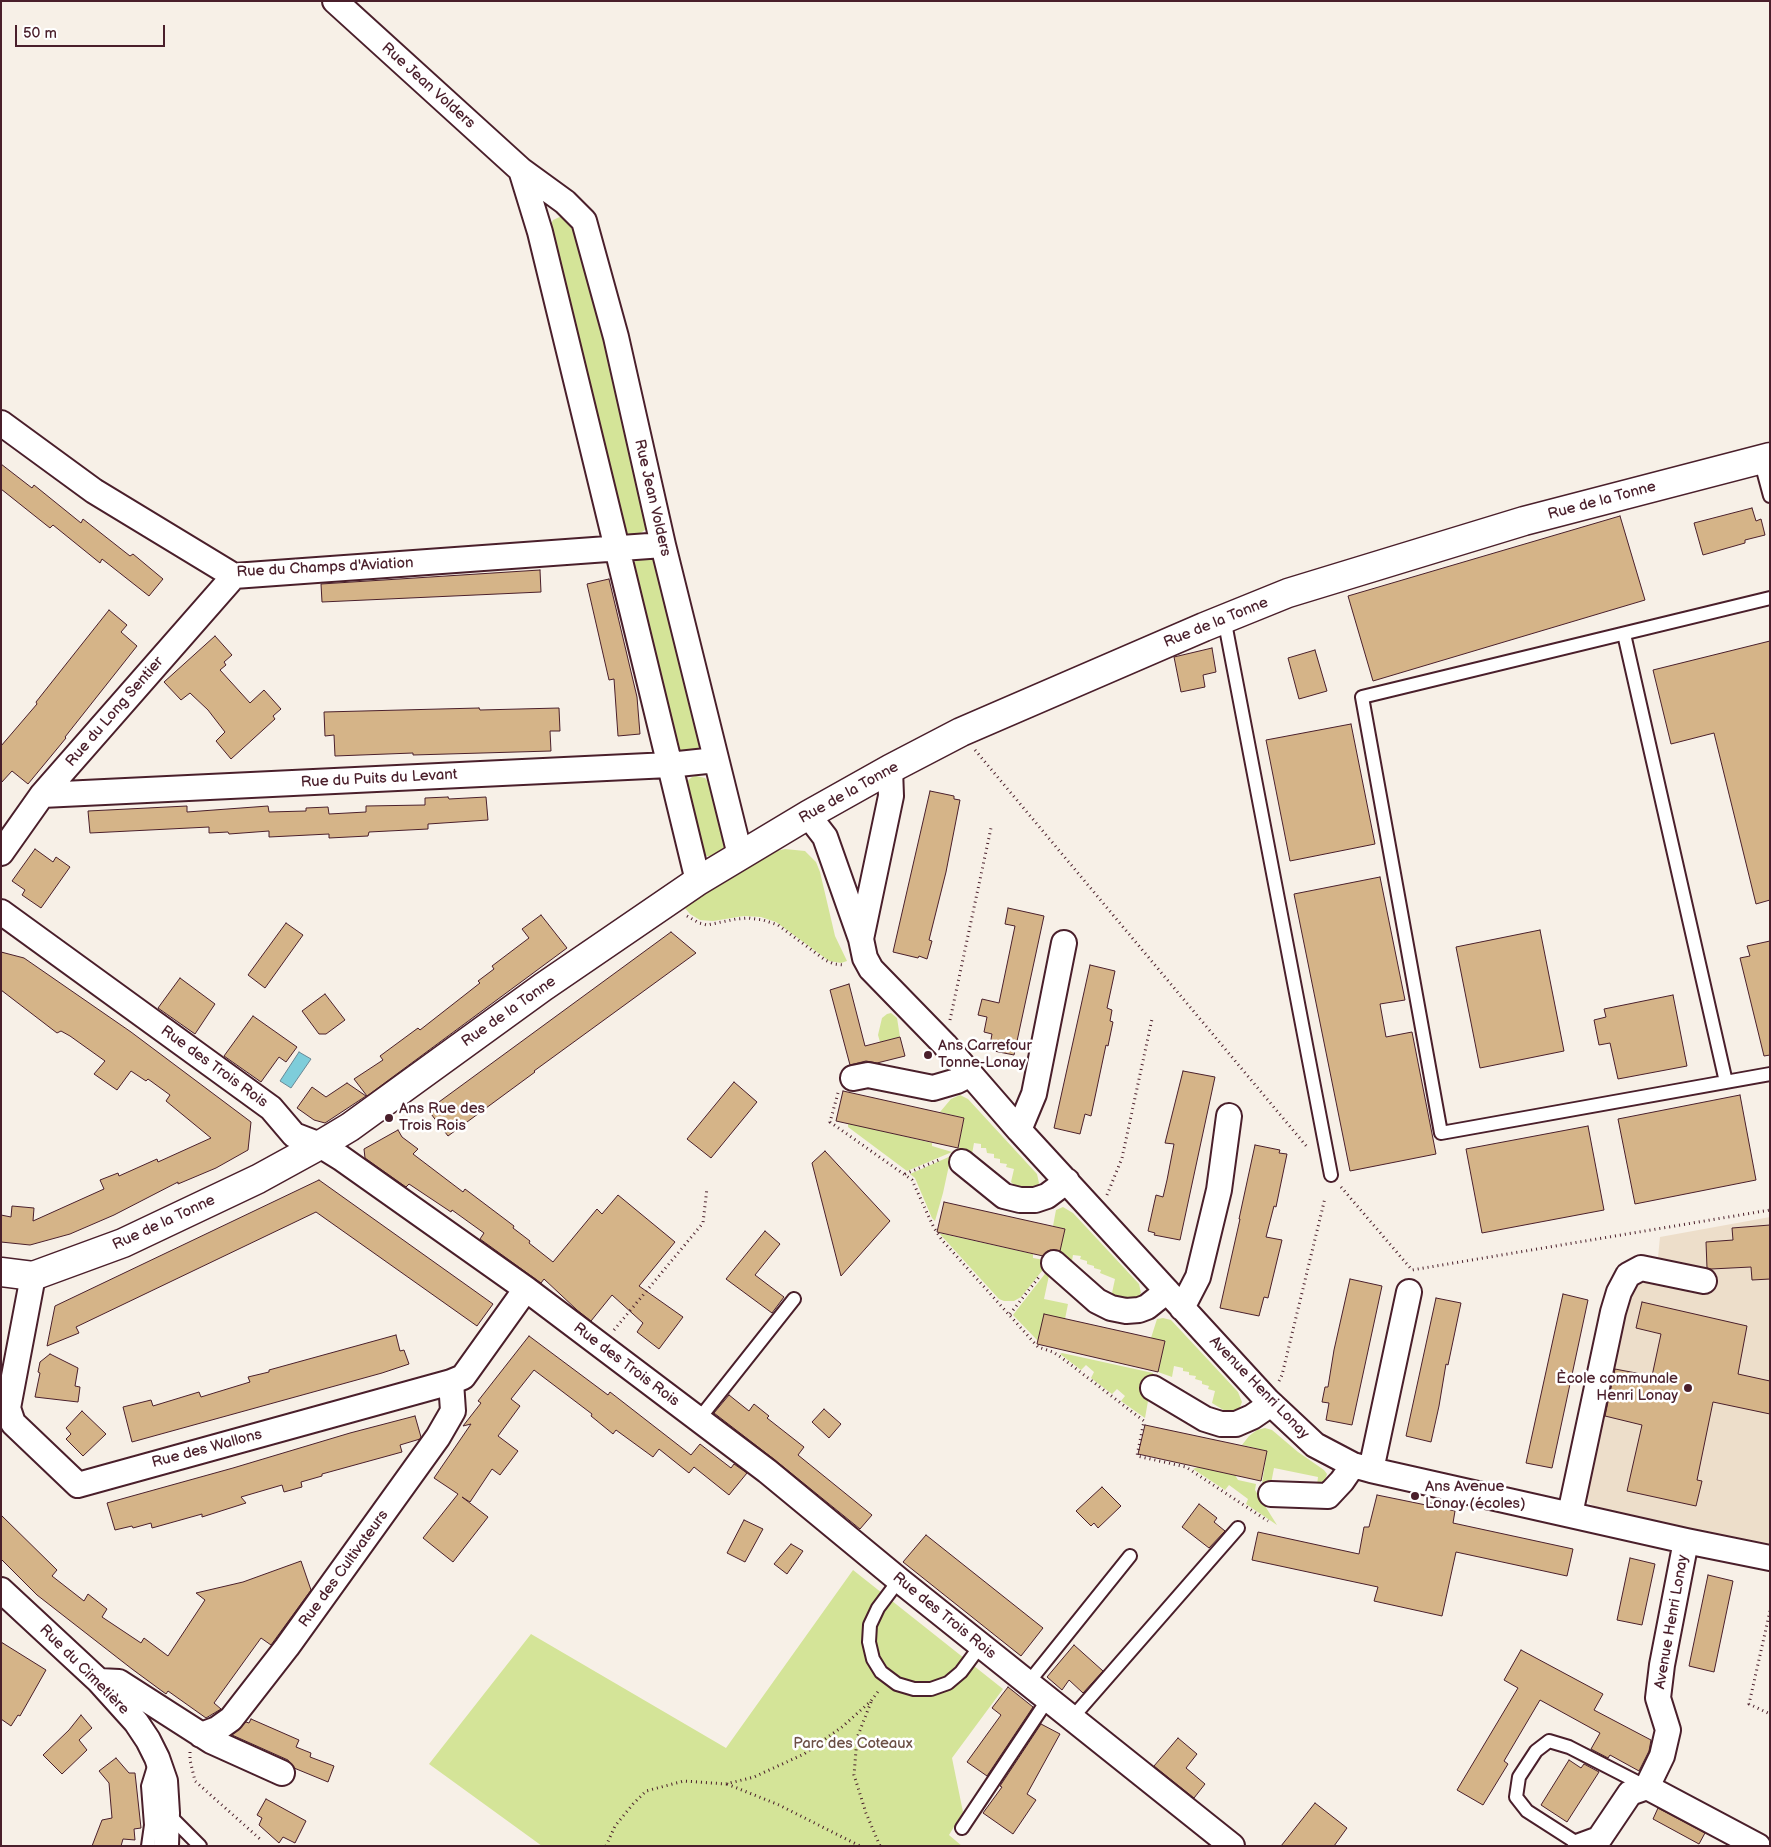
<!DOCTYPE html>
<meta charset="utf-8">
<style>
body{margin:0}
#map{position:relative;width:1771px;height:1847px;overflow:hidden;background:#f7f0e7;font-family:"Balsamiq Sans",sans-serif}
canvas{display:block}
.frame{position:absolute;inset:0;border:2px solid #4a1f2b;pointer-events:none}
.scale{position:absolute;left:15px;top:25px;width:150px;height:22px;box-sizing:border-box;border:2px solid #4a1f2b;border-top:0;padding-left:6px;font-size:15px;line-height:18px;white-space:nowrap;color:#4a1f2b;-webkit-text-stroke:4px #fff;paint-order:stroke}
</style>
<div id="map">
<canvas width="1771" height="1847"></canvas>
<div class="frame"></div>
<div class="scale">50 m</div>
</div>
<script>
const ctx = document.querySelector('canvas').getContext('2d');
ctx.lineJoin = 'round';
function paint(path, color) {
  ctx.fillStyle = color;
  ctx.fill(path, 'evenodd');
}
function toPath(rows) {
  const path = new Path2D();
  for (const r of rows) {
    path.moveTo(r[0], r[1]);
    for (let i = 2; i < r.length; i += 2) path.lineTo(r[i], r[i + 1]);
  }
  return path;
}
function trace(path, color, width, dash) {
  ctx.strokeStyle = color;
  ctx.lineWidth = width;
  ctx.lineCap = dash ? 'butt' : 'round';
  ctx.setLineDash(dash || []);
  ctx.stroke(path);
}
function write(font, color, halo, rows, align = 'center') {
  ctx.font = font + ' "Balsamiq Sans",sans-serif';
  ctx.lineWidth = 5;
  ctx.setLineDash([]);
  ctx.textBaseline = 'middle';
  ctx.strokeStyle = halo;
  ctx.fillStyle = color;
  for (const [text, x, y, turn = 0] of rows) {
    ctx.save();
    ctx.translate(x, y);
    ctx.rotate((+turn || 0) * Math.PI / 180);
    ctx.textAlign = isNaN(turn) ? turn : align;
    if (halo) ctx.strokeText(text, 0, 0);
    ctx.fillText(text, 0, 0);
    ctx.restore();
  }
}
const built = toPath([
 [1770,1217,1770,1546,1599,1509,1589,1503,1584,1491,1629,1284,1647,1277,1656,1278,1660,1237]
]);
const green = toPath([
 [562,216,566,216,577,225,648,520,646,529,638,535,629,535,624,533,549,229,553,220],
 [652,557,656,560,701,744,696,752,677,752,631,567,637,559],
 [696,776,705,778,711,785,726,847,724,851,712,857,703,855,684,784,692,777],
 [785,849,805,851,816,862,820,872,835,936,847,961,841,963,829,961,776,922,761,917,744,916,713,921,700,920,690,914,684,907,772,852],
 [891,1013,897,1018,900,1037,880,1042,878,1035,882,1018,887,1014],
 [960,1095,968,1099,1037,1174,1039,1183,1037,1187,1033,1191,1017,1187,1011,1182,1014,1169,1006,1167,1007,1164,1000,1163,1000,1159,994,1158,994,1154,987,1153,986,1148,981,1148,981,1144,974,1143,972,1154,959,1152,958,1149,964,1118,940,1112,951,1099],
 [848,1123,932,1143,932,1146,952,1152,907,1171,848,1127],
 [951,1156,943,1193,935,1221,932,1218,915,1178,910,1174],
 [1063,1207,1073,1213,1139,1284,1141,1293,1135,1301,1118,1298,1112,1293,1115,1279,1100,1273,1101,1270,1094,1268,1094,1266,1087,1264,1087,1261,1080,1259,1081,1256,1073,1255,1071,1266,1058,1259,1065,1229,1053,1226,1056,1210],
 [939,1233,1033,1254,1033,1258,1050,1261,1021,1297,1014,1301,1004,1301,999,1299],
 [1051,1266,1044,1299,1068,1304,1065,1319,1038,1341,1013,1315],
 [1163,1318,1171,1320,1238,1392,1242,1402,1238,1412,1230,1414,1212,1403,1215,1391,1208,1389,1209,1386,1202,1384,1202,1381,1195,1379,1196,1376,1189,1375,1189,1372,1183,1371,1183,1368,1174,1366,1172,1377,1158,1372,1165,1341,1151,1338,1157,1319],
 [1062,1353,1153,1373,1145,1418,1121,1401,1125,1396,1117,1389,1112,1394,1091,1378,1094,1372,1086,1365,1081,1370,1060,1354],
 [1265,1428,1272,1430,1298,1452,1324,1470,1327,1474,1325,1480,1317,1485,1318,1477,1274,1468,1268,1499,1261,1490,1267,1451,1242,1445,1249,1436,1257,1430],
 [1198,1467,1235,1475,1238,1480,1256,1484,1255,1490,1277,1525,1246,1504,1248,1499,1229,1485,1225,1490,1193,1469],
 [853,1570,1003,1689,952,1758,963,1812,949,1835,962,1846,542,1846,429,1764,531,1634,726,1748]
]);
const water = toPath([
 [299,1052,311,1059,291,1088,280,1081,299,1052]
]);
const building = toPath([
 [1,464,32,488,34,485,81,523,83,519,130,556,133,554,163,579,149,596,102,559,100,563,53,525,50,528,1,489,1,464],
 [1752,508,1756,521,1761,519,1765,535,1745,540,1745,543,1703,555,1694,523,1752,508],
 [1620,516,1645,600,1373,681,1348,596,1620,516],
 [540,570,541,592,322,602,321,584,540,570],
 [609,579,637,697,640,734,618,736,614,679,609,680,587,584,609,579],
 [109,610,127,625,121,632,137,646,65,737,66,738,28,784,12,771,1,783,1,746,37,704,36,702,109,610],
 [215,636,232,655,224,662,226,665,220,670,250,703,264,690,281,709,273,716,275,719,231,759,216,741,225,732,208,710,190,693,181,700,164,682,215,636],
 [1770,641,1770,900,1756,904,1714,733,1671,744,1653,670,1770,641],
 [1212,648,1216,672,1203,675,1205,687,1181,692,1174,657,1212,648],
 [1315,650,1327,691,1299,699,1288,658,1315,650],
 [479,708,480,710,559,708,560,731,550,731,551,751,413,755,413,753,335,756,334,735,325,736,324,712,479,708],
 [1351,724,1375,844,1290,861,1266,740,1351,724],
 [930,791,954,796,954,799,960,800,946,872,929,940,932,941,927,959,919,956,918,958,893,952,930,791],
 [448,797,449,799,486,797,488,820,428,824,428,829,369,832,368,836,329,838,329,834,269,837,269,831,229,834,228,832,209,833,209,827,90,833,88,811,187,806,187,812,268,806,269,812,306,811,306,808,328,807,329,814,366,812,366,806,425,805,425,798,448,797],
 [35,849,53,862,56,857,70,867,41,908,22,895,25,890,12,881,35,849],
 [1380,877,1405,1000,1380,1004,1386,1037,1412,1032,1436,1154,1350,1171,1294,894,1380,877],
 [1008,908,1044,916,1014,1055,989,1050,992,1034,984,1032,987,1017,978,1015,982,999,999,1003,1015,926,1005,924,1008,908],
 [541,915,567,948,367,1096,354,1079,383,1060,380,1056,418,1028,420,1030,480,983,478,981,494,969,492,966,529,938,522,929,541,915],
 [286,923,303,935,265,988,248,975,286,923],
 [1540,930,1564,1051,1480,1068,1456,947,1540,930],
 [671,932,696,953,534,1071,535,1072,448,1136,428,1110,671,932],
 [1770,941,1770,1055,1764,1056,1740,958,1750,956,1747,946,1770,941],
 [1,952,24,958,131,1032,251,1122,248,1150,216,1168,178,1184,178,1182,114,1215,70,1234,30,1245,1,1242,1,1215,11,1217,12,1206,34,1208,33,1221,104,1189,100,1180,118,1173,119,1176,157,1159,158,1162,211,1138,166,1101,170,1095,148,1079,146,1081,131,1071,117,1090,94,1074,105,1061,70,1036,61,1031,57,1033,1,990,1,952],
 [1090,965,1115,971,1107,1008,1112,1010,1110,1021,1113,1022,1108,1046,1106,1045,1091,1116,1085,1114,1080,1134,1054,1128,1090,965],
 [180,978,215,1004,195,1034,158,1008,180,978],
 [849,984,865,1046,900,1037,905,1056,877,1063,866,1061,850,1065,830,990,849,984],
 [325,994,345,1020,326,1034,319,1034,302,1011,325,994],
 [1673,995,1687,1066,1618,1079,1610,1043,1599,1045,1594,1020,1606,1017,1604,1009,1673,995],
 [253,1016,297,1047,286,1062,279,1057,261,1082,224,1056,253,1016],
 [1183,1071,1215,1077,1180,1240,1154,1235,1155,1233,1148,1231,1156,1195,1163,1197,1167,1180,1174,1144,1165,1143,1183,1071],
 [734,1082,757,1102,711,1158,687,1139,734,1082],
 [347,1083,366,1096,325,1123,314,1120,297,1108,312,1087,326,1097,347,1083],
 [843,1091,964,1118,958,1148,836,1121,843,1091],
 [1740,1095,1756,1180,1635,1204,1618,1119,1740,1095],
 [1588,1126,1604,1210,1482,1233,1466,1149,1588,1126],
 [398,1130,402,1137,418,1149,413,1154,463,1192,465,1189,514,1226,513,1228,530,1241,529,1243,553,1262,597,1209,602,1214,618,1195,675,1242,639,1286,683,1317,659,1349,637,1332,643,1323,612,1295,591,1321,577,1310,544,1279,541,1283,480,1239,484,1233,452,1210,451,1212,409,1184,406,1187,365,1158,364,1149,398,1130],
 [1255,1145,1280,1150,1279,1153,1287,1154,1276,1207,1274,1206,1266,1237,1282,1240,1268,1298,1264,1297,1259,1316,1220,1308,1240,1219,1239,1219,1255,1145],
 [825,1151,890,1221,841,1276,812,1163,825,1151],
 [319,1180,493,1304,477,1326,316,1212,76,1327,79,1333,47,1346,55,1306,319,1180],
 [944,1202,1065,1229,1060,1251,1050,1250,1043,1256,937,1232,944,1202],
 [1770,1225,1770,1279,1752,1280,1751,1267,1711,1269,1707,1268,1706,1242,1733,1240,1732,1228,1770,1225],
 [765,1231,780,1244,755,1275,784,1297,772,1313,726,1279,765,1231],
 [1350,1279,1382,1286,1352,1425,1326,1420,1329,1403,1322,1402,1325,1387,1328,1387,1334,1350,1350,1279],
 [1563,1294,1588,1300,1552,1468,1526,1463,1563,1294],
 [1436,1298,1461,1303,1448,1365,1446,1364,1439,1406,1431,1442,1406,1436,1436,1298],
 [1642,1302,1747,1326,1738,1374,1770,1381,1770,1414,1713,1402,1697,1480,1702,1481,1696,1506,1627,1491,1642,1425,1605,1416,1615,1369,1652,1376,1661,1334,1636,1328,1642,1302],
 [1044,1314,1165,1341,1158,1372,1037,1344,1044,1314],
 [396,1335,400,1351,404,1350,409,1364,382,1373,132,1442,123,1407,151,1400,153,1406,199,1392,201,1397,250,1382,248,1377,269,1372,269,1370,396,1335],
 [529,1336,608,1395,610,1392,691,1455,700,1444,731,1468,734,1464,747,1473,729,1495,694,1467,689,1473,659,1449,653,1457,616,1430,613,1434,591,1416,592,1414,534,1370,511,1399,520,1406,498,1436,518,1451,500,1475,492,1469,470,1502,462,1497,488,1517,453,1562,423,1538,458,1494,434,1478,471,1424,463,1426,481,1403,478,1401,529,1336],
 [50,1354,78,1368,75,1386,80,1387,78,1402,35,1397,40,1373,38,1372,40,1362,50,1354],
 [729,1395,749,1411,754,1404,769,1416,767,1418,804,1447,798,1455,872,1515,860,1529,775,1460,714,1413,729,1395],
 [824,1409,841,1424,829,1438,812,1422,824,1409],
 [82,1411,106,1434,83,1456,66,1439,71,1434,66,1428,82,1411],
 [415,1416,421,1437,420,1439,400,1445,402,1452,322,1474,322,1476,301,1482,302,1487,284,1492,282,1485,241,1497,246,1503,202,1517,202,1514,152,1528,151,1523,133,1528,132,1526,115,1530,107,1503,233,1468,350,1433,415,1416],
 [1145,1425,1267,1451,1261,1481,1138,1454,1145,1425],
 [1102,1487,1121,1506,1098,1528,1094,1523,1091,1526,1076,1511,1102,1487],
 [1377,1495,1426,1505,1426,1502,1446,1506,1446,1509,1455,1511,1453,1523,1573,1549,1567,1576,1456,1552,1442,1616,1374,1601,1378,1587,1252,1560,1258,1532,1359,1554,1364,1527,1369,1527,1377,1495],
 [1199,1504,1217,1518,1214,1522,1225,1531,1209,1548,1182,1527,1199,1504],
 [1,1515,57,1570,52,1576,84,1601,88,1594,107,1609,102,1617,141,1643,144,1638,168,1656,205,1600,196,1593,243,1582,301,1561,311,1590,271,1645,261,1638,214,1703,221,1709,206,1718,168,1691,166,1694,132,1669,37,1595,1,1559,1,1515],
 [744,1520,763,1529,745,1562,727,1553,744,1520],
 [926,1535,1043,1628,1021,1656,903,1562,926,1535],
 [791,1544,803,1551,787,1574,774,1564,791,1544],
 [1630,1558,1655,1564,1642,1625,1617,1620,1630,1558],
 [1708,1575,1733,1581,1714,1672,1689,1666,1708,1575],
 [1,1642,46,1670,20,1716,18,1715,11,1726,1,1719,1,1642],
 [1074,1645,1103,1671,1083,1693,1069,1680,1062,1690,1047,1677,1074,1645],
 [1521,1650,1603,1694,1594,1710,1651,1740,1649,1751,1639,1771,1610,1755,1608,1758,1591,1749,1600,1733,1540,1700,1504,1761,1508,1764,1483,1805,1457,1790,1518,1688,1504,1680,1521,1650],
 [1008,1687,1033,1707,987,1776,967,1762,1001,1715,992,1708,1008,1687],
 [81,1715,92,1728,79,1740,87,1750,62,1774,43,1755,69,1730,81,1715],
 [251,1719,299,1740,296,1747,311,1753,310,1757,334,1766,328,1782,294,1768,288,1760,232,1735,246,1722,249,1723,251,1719],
 [1041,1724,1060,1734,1027,1794,1036,1800,1013,1834,983,1813,1002,1787,1000,1786,1041,1724],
 [1178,1738,1197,1754,1186,1768,1205,1784,1194,1798,1154,1766,1178,1738],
 [116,1758,129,1773,135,1773,141,1828,134,1829,135,1840,123,1839,121,1846,92,1846,102,1820,112,1818,109,1783,99,1771,116,1758],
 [1569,1760,1581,1768,1584,1764,1599,1772,1567,1822,1541,1805,1569,1760],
 [266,1799,306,1821,295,1843,283,1837,279,1843,259,1825,262,1818,257,1815,266,1799],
 [1315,1803,1347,1828,1334,1846,1281,1846,1315,1803],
 [1658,1808,1705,1833,1699,1844,1653,1819,1658,1808]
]);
const path = toPath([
 [975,750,1308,1148],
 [687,916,699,923,707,925,736,919,748,918,763,920,778,925,825,960,834,964,844,965],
 [950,1020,991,828],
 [838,1093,830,1122,912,1180,934,1228,942,1240,1038,1347,1053,1352,1062,1358,1144,1421,1137,1456,1186,1467,1268,1521],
 [905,1174,941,1159],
 [1341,1187,1412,1270,1770,1210],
 [1107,1195,1122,1158,1152,1019],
 [1010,1314,1039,1277],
 [614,1330,703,1223,707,1188],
 [1279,1381,1282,1375,1325,1198],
 [1770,1611,1749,1704,1770,1714],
 [871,1702,857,1738,854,1775,866,1813,880,1846],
 [190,1752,190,1760,195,1781,260,1839],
 [727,1784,779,1805,860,1846],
 [606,1846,615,1826,633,1804,646,1791,684,1781,726,1784,754,1777,804,1754,842,1727,871,1701,880,1689]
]);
const lane = toPath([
 [1760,459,1770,496],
 [1770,598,1362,697,1441,1133,1770,1074],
 [1224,618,1331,1175],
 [1624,634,1726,1082],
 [699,1419,794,1299],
 [899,1580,878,1608,870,1625,869,1642,873,1659,881,1672,897,1684,914,1689,931,1689,948,1683,961,1672,981,1645],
 [1028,1683,1130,1556],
 [1072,1718,1238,1528],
 [167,1813,200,1846],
 [962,1828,1048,1699],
 [1580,1845,1527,1811,1516,1797,1519,1777,1536,1751,1549,1741,1569,1747,1647,1787],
 [148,1846,151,1825,148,1786,156,1760]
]);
const street = toPath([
 [335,1,521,170,565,202,584,221,616,337,663,545,740,855],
 [521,170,540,232,698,881],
 [1,423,94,491,234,576,663,545],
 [42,795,669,765,716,760],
 [808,815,825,837,861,939,865,958,871,969,945,1045,1019,1130,1268,1401,1315,1445,1353,1465,1371,1470,1686,1541,1770,1558],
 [1,853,42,795,234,576],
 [1,912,271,1108,294,1135,320,1145,341,1158,526,1289,767,1471,899,1580,1232,1846],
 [861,939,891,796,890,769],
 [853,1078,868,1075,933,1088,957,1081,969,1075],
 [1019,1130,1034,1094,1064,943],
 [962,1162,1004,1196,1020,1200,1035,1200,1047,1196,1067,1181],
 [1054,1263,1097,1301,1111,1308,1126,1311,1139,1310,1147,1307,1167,1291],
 [33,1276,8,1408,13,1423,78,1485,451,1382,463,1377,526,1289],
 [1182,1308,1198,1277,1219,1190,1229,1116],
 [1153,1388,1205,1419,1221,1424,1236,1424,1252,1417,1271,1404],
 [1371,1470,1409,1292],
 [1271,1494,1328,1496,1342,1481,1353,1465],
 [1570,1514,1613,1312,1619,1292,1628,1275,1641,1268,1704,1281],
 [1,1590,99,1681,136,1722,148,1740,157,1758,165,1781,167,1813,166,1846],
 [99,1681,119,1682,211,1741,282,1773],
 [201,1735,217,1729,231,1719,287,1647,438,1437,453,1411,451,1382],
 [1647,1787,1662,1756,1668,1730,1658,1698,1662,1665,1686,1541],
 [1647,1787,1758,1846],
 [1580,1846,1599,1839,1630,1793,1647,1787]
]);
const secondary = toPath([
 [1,1272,33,1276,123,1243,258,1179,320,1145,350,1127,543,987,698,881,808,815,890,769,961,732,1204,627,1288,593,1524,521,1770,457]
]);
const markers = [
 [928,1055,5,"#4a1f2b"],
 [389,1118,5,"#4a1f2b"],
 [1688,1388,5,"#4a1f2b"],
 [1415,1496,5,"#4a1f2b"]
];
const streetNames = [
 ["Rue Jean Volders",428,86,42],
 ["Rue Jean Volders",652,498,77],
 ["Rue de la Tonne",1602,501,-15],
 ["Rue du Champs d'Aviation",325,568,-3],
 ["Rue de la Tonne",1216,623,-22],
 ["Rue du Long Sentier",115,712,-49],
 ["Rue du Puits du Levant",379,779,-3],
 ["Rue de la Tonne",849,793,-29],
 ["Rue de la Tonne",509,1012,-35],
 ["Rue des Trois Rois",214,1067,36],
 ["Rue de la Tonne",164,1223,-25],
 ["Rue des Trois Rois",626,1365,37],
 ["Avenue Henri Lonay",1259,1388,46],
 ["Rue des Wallons",207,1449,-15],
 ["Rue des Cultivateurs",344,1569,-54],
 ["Rue des Trois Rois",944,1616,39],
 ["Avenue Henri Lonay",1672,1622,-80],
 ["Rue du Cimetière",84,1670,45]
];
const poiNames = [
 ["Ans Carrefour",938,1046],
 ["Tonne-Lonay",938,1063],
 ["Ans Rue des",399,1109],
 ["Trois Rois",399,1126],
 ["Ècole communale",1678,1379,"right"],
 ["Henri Lonay",1678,1396,"right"],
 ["Ans Avenue",1425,1487],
 ["Lonay (écoles)",1425,1504]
];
const parkNames = [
 ["Parc des Coteaux",853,1744]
];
paint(built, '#eddeca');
paint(green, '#d4e498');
paint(water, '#7ecdda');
trace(water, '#698794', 1);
paint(building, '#d5b488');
trace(building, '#4a1f2b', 1);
trace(lane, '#4a1f2b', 16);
trace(street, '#4a1f2b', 28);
trace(secondary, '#4a1f2b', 31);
trace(path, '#4a1f2b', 3, [1, 4]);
trace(lane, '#fff', 12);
trace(street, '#fff', 24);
trace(secondary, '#fff', 28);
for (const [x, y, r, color] of markers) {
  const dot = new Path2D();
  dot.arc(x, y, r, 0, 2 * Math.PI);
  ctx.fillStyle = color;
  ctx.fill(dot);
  trace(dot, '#fff', 2);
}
write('15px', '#4a1f2b', '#fff', streetNames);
write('15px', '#4a1f2b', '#fff', poiNames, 'left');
write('15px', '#6c5046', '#fff', parkNames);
</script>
